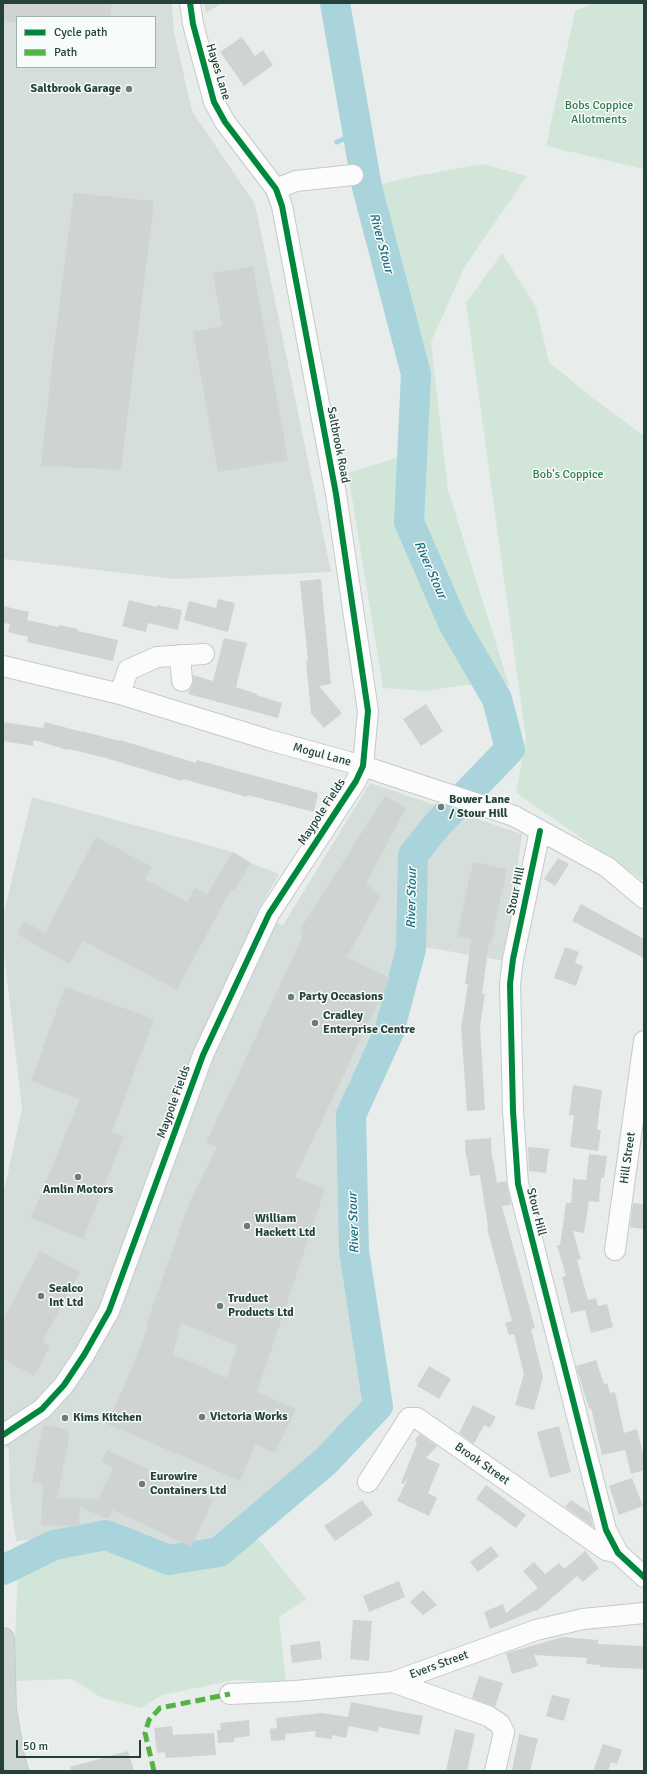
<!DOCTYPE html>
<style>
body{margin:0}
#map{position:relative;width:647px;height:1774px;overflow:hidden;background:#e8edeb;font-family:Signika,sans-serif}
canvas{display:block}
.frame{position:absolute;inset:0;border:4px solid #24423a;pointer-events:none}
.legend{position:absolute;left:16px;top:16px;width:140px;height:52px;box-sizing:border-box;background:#f7fbf9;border:1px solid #a3b1ad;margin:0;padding:5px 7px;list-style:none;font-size:12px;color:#24423a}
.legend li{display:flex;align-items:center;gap:8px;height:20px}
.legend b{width:20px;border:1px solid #a3b1ad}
.scale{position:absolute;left:16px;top:1740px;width:125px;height:18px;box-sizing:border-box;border:2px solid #24423a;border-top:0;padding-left:5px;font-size:12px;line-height:14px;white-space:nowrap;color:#24423a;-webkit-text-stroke:3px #f7fbf9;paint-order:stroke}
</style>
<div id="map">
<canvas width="647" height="1774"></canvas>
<div class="frame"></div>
<ul class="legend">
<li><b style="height:5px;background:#00873e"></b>Cycle path</li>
<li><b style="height:5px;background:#55b346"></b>Path</li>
</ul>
<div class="scale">50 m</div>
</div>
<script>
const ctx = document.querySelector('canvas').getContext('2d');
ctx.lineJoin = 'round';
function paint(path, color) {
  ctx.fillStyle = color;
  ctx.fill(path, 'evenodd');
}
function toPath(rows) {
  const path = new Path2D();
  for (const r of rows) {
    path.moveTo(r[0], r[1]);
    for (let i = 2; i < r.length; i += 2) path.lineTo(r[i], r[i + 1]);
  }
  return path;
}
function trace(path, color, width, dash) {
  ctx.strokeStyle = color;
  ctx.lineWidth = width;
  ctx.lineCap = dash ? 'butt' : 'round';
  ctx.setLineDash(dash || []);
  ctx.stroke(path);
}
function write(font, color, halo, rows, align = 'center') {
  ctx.font = font + ' Signika,sans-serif';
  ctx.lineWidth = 3;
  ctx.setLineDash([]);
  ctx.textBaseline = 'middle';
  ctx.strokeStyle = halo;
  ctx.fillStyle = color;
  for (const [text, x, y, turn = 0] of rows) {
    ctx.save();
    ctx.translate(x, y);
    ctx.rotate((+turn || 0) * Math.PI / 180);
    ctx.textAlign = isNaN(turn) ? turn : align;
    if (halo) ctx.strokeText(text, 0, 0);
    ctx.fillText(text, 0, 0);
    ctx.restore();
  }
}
const built = toPath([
 [3,3,172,3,174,32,192,111,255,204,331,572,175,579,3,559],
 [17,17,155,17,155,67,17,67],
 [204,3,222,3,206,13],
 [370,783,522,834,505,961,407,944,391,1031,347,1110,354,1253,363,1340,374,1401,327,1458,221,1553,170,1561,105,1535,16,1541,10,1497,9,1450,3,1440,3,1195,22,1109,3,943,3,916,32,797,233,852,251,863,279,874,255,916,283,925]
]);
const green = toPath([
 [594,3,644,3,644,169,546,146,575,11],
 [483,164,527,176,465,266,431,342,448,490,509,685,465,685,426,691,383,688,348,473,412,453,416,374,367,187,416,176],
 [502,253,536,307,549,362,590,396,644,436,644,881,516,793,526,739,466,303],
 [246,1530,260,1541,306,1599,279,1617,286,1682,234,1680,162,1695,141,1708,102,1698,72,1679,13,1681,18,1571,22,1561,54,1545,106,1535,169,1560,219,1552]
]);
const stream = toPath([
 [337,142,357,133]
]);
const river = toPath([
 [3,1570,54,1545,106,1535,169,1560,219,1552,326,1461,378,1406,354,1251,351,1115,389,1032,411,949,413,855,436,826,510,749,497,699,453,623,409,522,416,374,367,187,335,3]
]);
const building = toPath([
 [3,3,112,3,110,17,17,17,17,23,3,21],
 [242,37,255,56,263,50,273,65,244,86,220,52],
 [74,193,154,201,121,470,41,466,55,339],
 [253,266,288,460,218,472,193,332,222,326,213,273],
 [321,579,331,684,319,686,342,713,324,728,311,713,306,661,308,660,300,581],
 [218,599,235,603,228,632,184,620,189,601,216,608],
 [129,600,157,607,157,605,182,610,178,630,148,623,146,632,122,626],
 [3,606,29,612,27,620,58,627,59,625,78,629,78,631,118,640,113,661,27,642,28,637,8,632,10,624,3,623],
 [224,638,247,643,236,687,257,694,256,695,282,703,278,718,188,694,192,686,193,675,213,681],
 [426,704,443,731,421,746,403,719],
 [3,722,43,728,45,722,82,732,82,731,119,741,120,740,196,763,197,760,318,793,314,812,247,795,247,797,183,779,182,781,106,758,69,749,68,750,34,740,33,746,3,741],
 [385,796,406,808,366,884,381,895,347,957,390,978,295,1177,325,1189,257,1392,296,1409,275,1453,255,1444,240,1481,96,1419,110,1419,149,1326,146,1325,190,1201,217,1147,206,1143,302,938,301,928],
 [181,1323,237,1346,227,1378,173,1354],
 [96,837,152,867,145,879,187,902,195,888,207,894,233,852,251,863,234,891,231,889,177,990,83,941,69,964,17,934,24,921,45,933],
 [558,858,569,864,555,886,544,879],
 [473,862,507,869,491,943,489,943,482,994,485,994,480,1027,485,1110,467,1111,461,1028,468,984,465,984,471,939,457,936],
 [581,904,644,939,644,958,572,921],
 [565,947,579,952,575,963,583,966,576,986,554,978],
 [65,987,154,1019,112,1132,124,1137,83,1239,31,1218,80,1099,31,1081],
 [573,1085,602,1090,597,1130,601,1130,598,1151,570,1147,574,1115,569,1115],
 [491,1138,492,1159,493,1159,497,1183,506,1181,511,1205,502,1206,535,1328,531,1329,543,1377,534,1410,515,1405,524,1374,514,1334,509,1335,505,1323,512,1321,487,1228,488,1227,480,1175,470,1176,467,1157,466,1157,465,1140],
 [528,1147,549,1149,546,1173,529,1171],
 [589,1154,607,1156,604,1178,601,1178,599,1202,589,1201,584,1233,573,1231,581,1259,577,1260,588,1300,596,1298,598,1306,607,1304,613,1327,591,1333,585,1310,571,1313,562,1277,566,1276,557,1245,560,1245,566,1203,571,1203,573,1179,586,1180],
 [633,1203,644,1204,644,1229,630,1227],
 [40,1251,80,1272,42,1342,50,1346,34,1376,3,1359,3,1319],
 [596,1360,604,1384,607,1383,610,1393,615,1392,624,1433,637,1429,644,1457,644,1470,631,1474,625,1450,602,1455,591,1408,589,1409,576,1366],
 [429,1366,451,1379,439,1399,417,1386],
 [473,1405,496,1417,490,1428,484,1425,474,1444,459,1433],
 [43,1425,61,1428,70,1433,57,1498,98,1499,113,1468,101,1462,107,1450,213,1500,191,1547,113,1510,108,1519,80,1507,79,1526,41,1525,43,1484,32,1482],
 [559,1426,571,1472,550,1478,537,1432],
 [420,1434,437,1446,426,1458,440,1464,428,1493,437,1498,429,1516,397,1501,408,1478,403,1484,401,1483,417,1443,415,1440],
 [632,1478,643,1506,619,1515,609,1486],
 [486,1485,526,1515,516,1528,476,1499],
 [362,1500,373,1515,335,1541,324,1526],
 [571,1500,590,1513,593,1527,565,1507],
 [491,1546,499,1556,478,1572,470,1562],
 [585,1551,599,1568,583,1582,577,1576,537,1611,536,1610,490,1629,484,1612,503,1604,506,1613,538,1588,523,1571,534,1562,545,1574,559,1563,564,1569],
 [399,1581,405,1597,369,1612,363,1596],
 [423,1590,437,1605,423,1615,410,1602],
 [353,1620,372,1621,369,1661,350,1659],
 [563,1637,598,1640,598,1644,644,1646,644,1669,600,1667,600,1665,586,1664,587,1658,534,1655,538,1666,512,1674,506,1653],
 [320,1641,322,1659,292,1663,290,1645],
 [479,1676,503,1683,495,1707,472,1698],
 [552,1695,570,1699,564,1721,546,1716],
 [351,1702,423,1716,419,1735,379,1727,378,1732,349,1726,346,1738,332,1735,332,1739,315,1737,316,1731,285,1734,285,1740,271,1741,270,1729,277,1728,276,1718,322,1713,348,1717],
 [249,1720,250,1736,234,1738,234,1742,218,1743,217,1730,221,1730,220,1723],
 [172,1726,173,1735,214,1733,216,1755,166,1758,165,1752,157,1753,154,1728],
 [455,1729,475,1734,467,1771,446,1771],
 [519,1734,538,1739,530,1771,512,1771],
 [603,1744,622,1750,617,1764,611,1762,608,1771,593,1771],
 [128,1751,134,1771,71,1771,70,1767]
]);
const minor = toPath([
 [276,189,296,181,353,175],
 [180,655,182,681],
 [3,666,120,694,269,740,363,766,514,816,607,867,644,898],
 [120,694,128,670,157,657,204,654],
 [540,831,513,959,510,984,513,1111,518,1184,606,1530,618,1553,644,1577],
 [615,1250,644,1041],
 [3,1435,42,1409,64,1385,84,1355,109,1311,203,1055,269,914,356,781,363,766,368,711,336,494,282,206,276,189,225,122,214,102,193,24,190,3],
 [368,1482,409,1418,417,1418,606,1550,618,1553],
 [393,1682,488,1716,500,1724,504,1732,495,1771],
 [230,1694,296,1691,393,1682,536,1630,583,1619,644,1613]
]);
const major = toPath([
 [3,1639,5,1710,13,1757,17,1771]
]);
const quiet = toPath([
 [154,1771,145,1733,149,1720,160,1708,230,1694]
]);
const cycleway = toPath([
 [540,831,513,959,510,984,513,1111,518,1184,606,1530,618,1553,644,1577],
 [3,1435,42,1409,64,1385,84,1355,109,1311,203,1055,269,914,356,781,363,766,368,711,336,494,282,206,276,189,225,122,214,102,193,24,190,3]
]);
const markers = [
 [129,89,4,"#697e78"],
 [441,807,4,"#697e78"],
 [291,997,4,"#697e78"],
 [315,1023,4,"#697e78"],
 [78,1177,4,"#697e78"],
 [247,1226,4,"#697e78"],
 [41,1296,4,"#697e78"],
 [220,1306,4,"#697e78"],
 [202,1417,4,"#697e78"],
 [65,1418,4,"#697e78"],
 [142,1484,4,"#697e78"]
];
const streetNames = [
 ["Hayes Lane",218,72,73],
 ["Saltbrook Road",338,445,79],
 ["Mogul Lane",322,755,15],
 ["Maypole Fields",322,812,-57],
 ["Stour Hill",516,891,-78],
 ["Maypole Fields",174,1102,-70],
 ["Hill Street",628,1158,-82],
 ["Stour Hill",536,1212,76],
 ["Brook Street",482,1464,35],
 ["Evers Street",439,1665,-20]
];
const poiNames = [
 ["Saltbrook Garage",121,89,"right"],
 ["Bower Lane",449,800],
 ["/ Stour Hill",449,814],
 ["Party Occasions",299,997],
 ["Cradley",323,1016],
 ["Enterprise Centre",323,1030],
 ["Amlin Motors",78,1190,"center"],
 ["William",255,1219],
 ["Hackett Ltd",255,1233],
 ["Sealco",49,1289],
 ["Int Ltd",49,1303],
 ["Truduct",228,1299],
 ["Products Ltd",228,1313],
 ["Victoria Works",210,1417],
 ["Kims Kitchen",73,1418],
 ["Eurowire",150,1477],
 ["Containers Ltd",150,1491]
];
const parkNames = [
 ["Bobs Coppice",599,106],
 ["Allotments",599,120],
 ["Bob's Coppice",568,475]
];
const waterNames = [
 ["River Stour",381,243,75],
 ["River Stour",430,570,66],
 ["River Stour",412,898,-89],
 ["River Stour",354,1223,-92]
];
paint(built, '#d6dedb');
paint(green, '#d1e6d8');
trace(stream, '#a9d4db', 5);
trace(river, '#a9d4db', 30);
paint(building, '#cfd4d2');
trace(minor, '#c5cac8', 22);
trace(major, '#c3ccc9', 24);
trace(minor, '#fcfcfc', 20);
trace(major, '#cfd7d5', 22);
trace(quiet, '#55b346', 5, [10, 5]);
trace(cycleway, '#00873e', 6);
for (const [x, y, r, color] of markers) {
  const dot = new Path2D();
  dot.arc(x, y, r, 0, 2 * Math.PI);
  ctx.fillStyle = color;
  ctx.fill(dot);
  trace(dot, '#f7fbf9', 1.5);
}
write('12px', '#24423a', '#f7fbf9', streetNames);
write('bold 12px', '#24423a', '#f7fbf9', poiNames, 'left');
write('12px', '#2d7a4b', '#f7fbf9', parkNames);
write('italic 13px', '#1c6f80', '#f7fbf9', waterNames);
</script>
